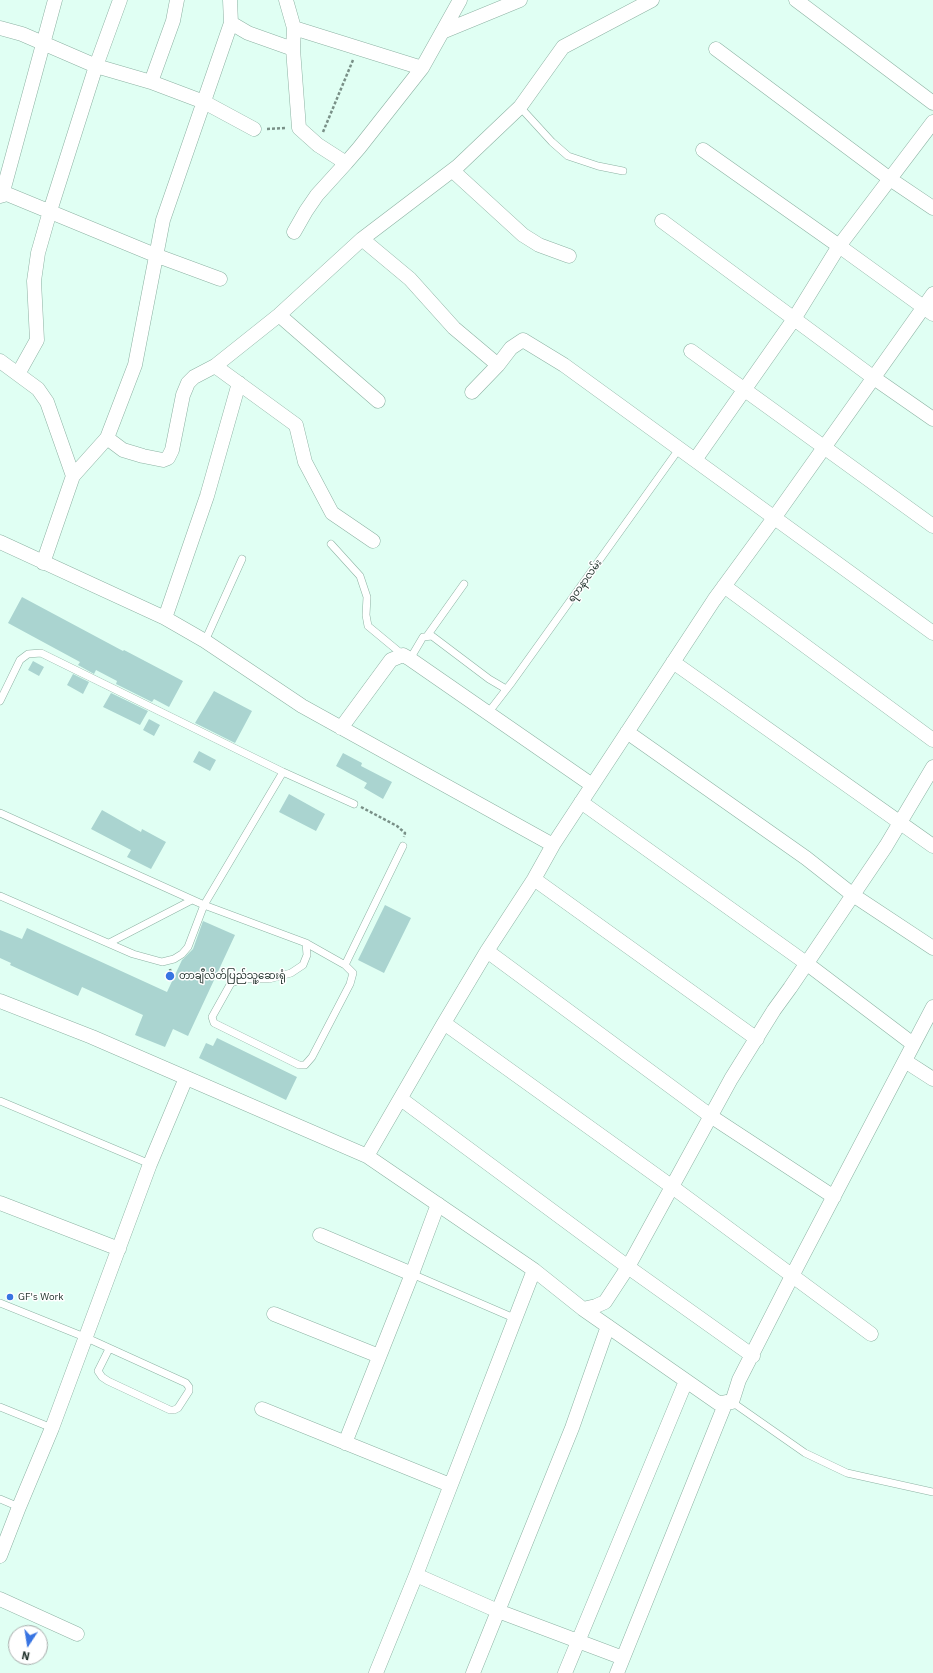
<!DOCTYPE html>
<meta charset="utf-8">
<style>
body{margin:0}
#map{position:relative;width:933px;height:1673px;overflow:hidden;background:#e0fff3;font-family:"IBM Plex Sans",sans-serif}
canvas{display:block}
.north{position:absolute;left:8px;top:1625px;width:40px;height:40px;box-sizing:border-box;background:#fff;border:1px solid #a7adab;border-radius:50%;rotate:192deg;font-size:11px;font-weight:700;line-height:16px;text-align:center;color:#23332d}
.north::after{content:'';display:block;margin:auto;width:14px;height:18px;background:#3874e2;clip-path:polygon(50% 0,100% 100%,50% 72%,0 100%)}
</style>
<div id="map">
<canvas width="933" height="1673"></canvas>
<div class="north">N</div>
</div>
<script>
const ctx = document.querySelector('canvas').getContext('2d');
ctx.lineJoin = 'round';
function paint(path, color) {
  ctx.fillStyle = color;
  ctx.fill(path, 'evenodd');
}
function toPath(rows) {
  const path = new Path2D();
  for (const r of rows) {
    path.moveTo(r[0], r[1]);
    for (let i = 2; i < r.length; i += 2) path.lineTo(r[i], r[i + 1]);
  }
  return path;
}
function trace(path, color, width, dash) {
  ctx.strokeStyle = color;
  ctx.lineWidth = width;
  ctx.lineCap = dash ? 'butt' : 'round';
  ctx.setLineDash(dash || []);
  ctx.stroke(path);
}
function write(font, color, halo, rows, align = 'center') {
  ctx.font = font + ' "IBM Plex Sans","Noto Sans Myanmar",sans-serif';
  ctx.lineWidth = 3;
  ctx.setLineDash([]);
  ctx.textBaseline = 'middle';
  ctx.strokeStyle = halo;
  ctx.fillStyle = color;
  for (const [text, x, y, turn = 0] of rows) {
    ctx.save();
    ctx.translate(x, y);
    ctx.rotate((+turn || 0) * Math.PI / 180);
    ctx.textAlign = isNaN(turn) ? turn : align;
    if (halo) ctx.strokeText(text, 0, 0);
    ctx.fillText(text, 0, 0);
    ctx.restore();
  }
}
const building = toPath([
 [22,597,123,651,124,650,183,681,169,707,154,699,152,702,116,684,117,681,96,670,94,674,78,665,80,662,8,623],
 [33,661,44,667,39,676,28,670],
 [73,674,89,682,83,694,67,685],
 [214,691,252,711,235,743,195,723],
 [111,693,148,711,140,725,103,707],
 [149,719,160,725,154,736,143,730],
 [199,751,216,760,210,771,193,762],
 [343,753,362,763,361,766,392,782,383,799,364,788,367,783,336,766],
 [289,794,325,814,316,831,279,812],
 [102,810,141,832,142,829,166,842,151,869,127,857,131,850,91,829],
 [385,905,411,918,384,973,358,960],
 [203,921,235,935,188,1036,173,1029,165,1047,135,1035,143,1015,82,987,78,996,10,965,11,963,0,958,0,930,22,939,27,928,167,992,182,960,193,949],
 [217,1038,297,1077,286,1100,199,1058,206,1043,213,1046]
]);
const path = toPath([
 [267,129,286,128],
 [323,132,353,60],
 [361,807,397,826,405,833,404,837],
 [170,969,171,975]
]);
const service = toPath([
 [520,107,552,142,568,156,598,166,623,171],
 [331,544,360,576,367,597,366,615,368,626,403,655],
 [427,636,464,584],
 [205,641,242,559],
 [410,659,423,637,432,636,489,679,506,689],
 [0,701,20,660,28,654,41,653,283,772,354,804],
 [488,713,512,682,679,449],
 [0,813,204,905,306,943,345,965,353,973,350,984,312,1057,305,1065,299,1065,214,1023,212,1017,231,983,243,979,269,979,291,973,303,965,307,955,306,943],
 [0,896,133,954,162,962,174,959,182,954,188,947,204,905,283,772],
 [109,943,192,900],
 [345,965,403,846],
 [0,1101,150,1164],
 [412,1274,514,1318],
 [0,1303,87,1338,186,1383,189,1387,189,1391,178,1408,174,1410,170,1410,108,1381,102,1377,98,1371,109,1349],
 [732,1402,805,1453,847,1473,933,1492],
 [0,1407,52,1428],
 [0,1499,19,1507]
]);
const minor = toPath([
 [230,0,231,23,248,33,293,49],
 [286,0,294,28,293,49,299,128,318,145,346,163,359,148,422,68],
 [796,0,933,103],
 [0,28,22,34,96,66,120,0],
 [294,28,422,68,460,0],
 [442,32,520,0],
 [716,49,890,179,933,208],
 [151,82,173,21,177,0],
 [703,150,839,246,933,122],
 [453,171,523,235,539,245,569,256],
 [2,195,55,0],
 [0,196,7,194,155,255,220,279],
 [662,221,874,378,933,419],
 [294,232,306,211,317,195,346,163],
 [362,239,458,166,520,107,563,47,652,0],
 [279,315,378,401],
 [691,351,933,526],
 [0,361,38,389,47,402,73,476],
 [215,366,296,425,305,462,332,513,373,541],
 [18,374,37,340,34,281,38,253,50,211,96,66,151,82,204,102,254,129],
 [472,392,498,365,511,348,523,340,564,365,933,633],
 [107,438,123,450,143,456,163,460,168,458,172,450,183,395,188,383,194,377,215,366,279,315,362,239,410,279,454,328,498,365],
 [695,460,794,319,839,246,933,314],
 [0,542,165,618,207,496,239,383],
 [43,563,73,476,107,438,135,365,163,220,231,23],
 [724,586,933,740],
 [165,618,205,641,302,706,553,845,714,600,774,518,933,294],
 [673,662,933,846],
 [341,728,391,660,403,655,410,659,592,785],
 [627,732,806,858,853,895,933,948],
 [581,802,806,963,913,1044],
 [534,879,757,1039],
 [487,951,712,1117,834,1197],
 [0,1001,92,1037,367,1156,534,1270,583,1309,596,1306,605,1302,628,1267,731,1079,774,1010,790,988,886,846,933,767],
 [444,1023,487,951,534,879,553,845],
 [905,1061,933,1079],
 [401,1099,628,1267,753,1356],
 [367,1156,444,1023,671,1186,871,1334],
 [0,1203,119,1249],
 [320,1235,412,1274],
 [583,1309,718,1403,732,1402,739,1380,792,1276,933,1007],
 [274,1314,379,1356],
 [262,1409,450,1485],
 [345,1443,412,1274,438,1204],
 [0,1556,19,1507,52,1428,150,1164,186,1078],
 [416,1575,498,1611,623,1658],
 [0,1599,77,1634],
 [376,1673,416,1575,534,1270],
 [473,1673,572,1428,608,1326],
 [565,1673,686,1381],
 [617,1673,726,1402]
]);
const markers = [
 [170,976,5,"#3874e2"],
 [10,1297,4,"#3874e2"]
];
const streetNames = [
 ["ရတနာလမ်း",585,581,-54]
];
const poiNames = [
 ["တာချီလိတ်ပြည်သူ့ဆေးရုံ",179,976],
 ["GF's Work",18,1297]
];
paint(building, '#aad4d0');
trace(service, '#8db2a3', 8);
trace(minor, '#8db2a3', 15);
trace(path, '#799087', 2.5, [3, 2]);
trace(service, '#fff', 7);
trace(minor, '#fff', 14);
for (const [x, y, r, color] of markers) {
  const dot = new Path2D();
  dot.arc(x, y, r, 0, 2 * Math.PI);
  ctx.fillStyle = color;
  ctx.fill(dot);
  trace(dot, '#fff', 1.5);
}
write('10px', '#23332d', '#fff', streetNames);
write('10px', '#23332d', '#fff', poiNames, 'left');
</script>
